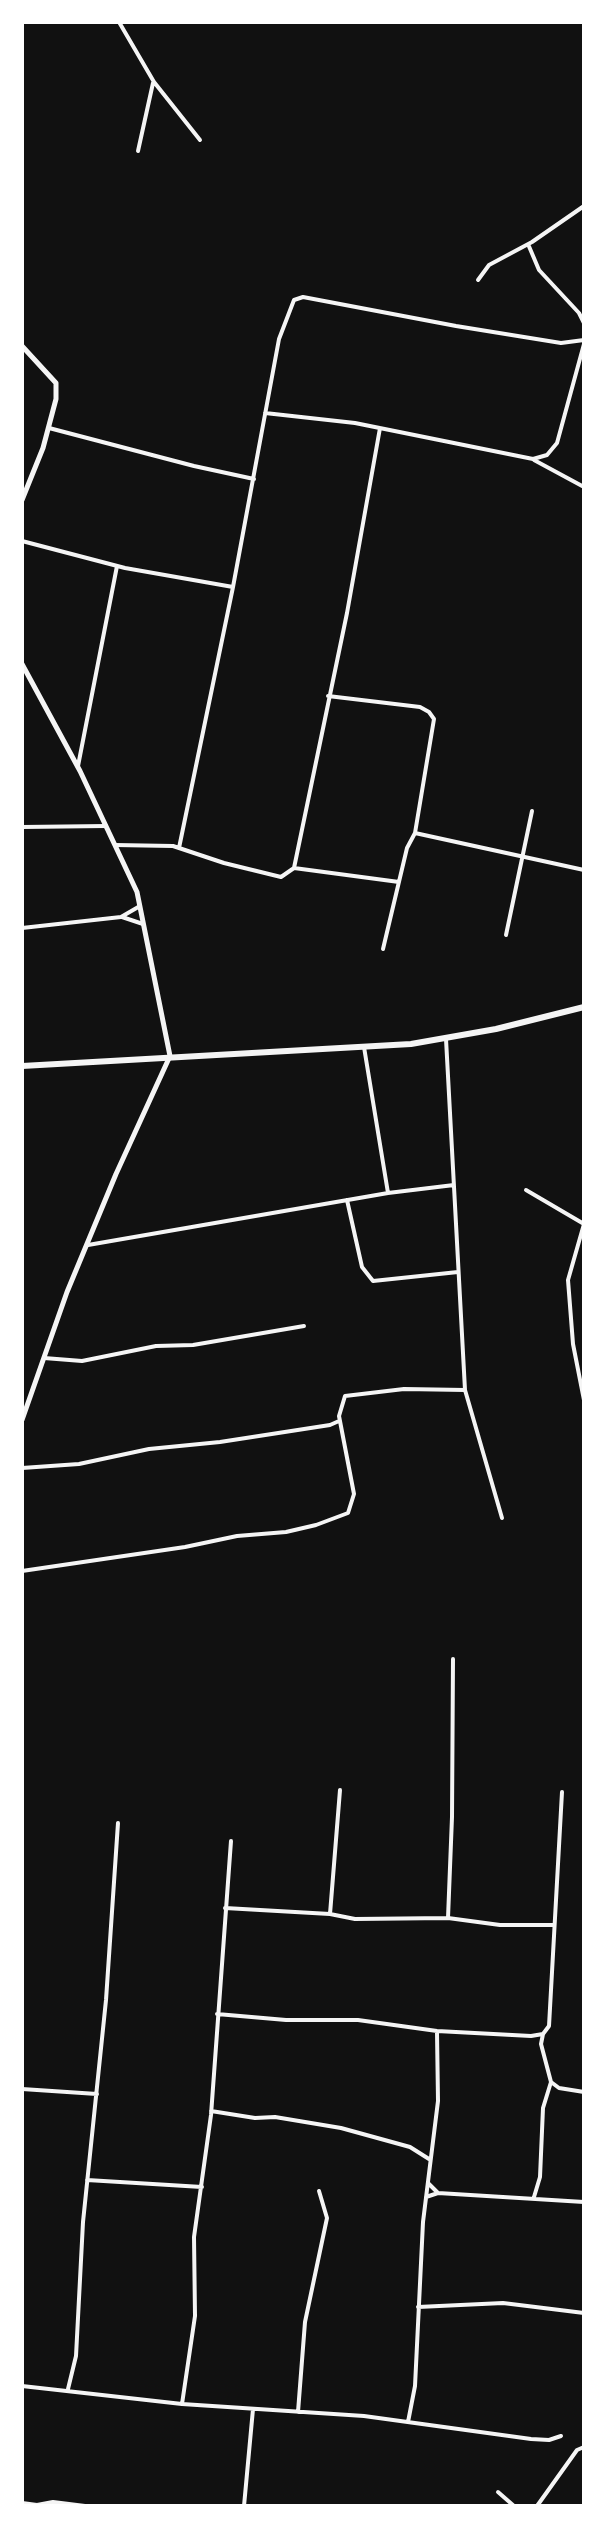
<!DOCTYPE html>
<style>
body{margin:0}
#map{position:relative;width:606px;height:2528px;overflow:hidden;background:#111;font-family:"Varela Round",sans-serif}
canvas{display:block}
.frame{position:absolute;inset:0;border:24px solid #fff;pointer-events:none}
</style>
<div id="map">
<canvas width="606" height="2528"></canvas>
<div class="frame"></div>
</div>
<script>
const ctx = document.querySelector('canvas').getContext('2d');
ctx.lineJoin = 'round';
function toPath(rows) {
  const path = new Path2D();
  for (const r of rows) {
    path.moveTo(r[0], r[1]);
    for (let i = 2; i < r.length; i += 2) path.lineTo(r[i], r[i + 1]);
  }
  return path;
}
function trace(path, color, width, dash) {
  ctx.strokeStyle = color;
  ctx.lineWidth = width;
  ctx.lineCap = dash ? 'butt' : 'round';
  ctx.setLineDash(dash || []);
  ctx.stroke(path);
}
const minor = toPath([
 [119,22,154,82,200,140],
 [138,151,153,83],
 [528,244,539,270,579,313,584,323],
 [478,280,489,265,532,242,584,206],
 [265,413,355,423,533,459,547,455,557,443,584,344],
 [49,428,194,466,254,479],
 [534,460,584,487],
 [22,541,125,568,233,587],
 [328,696,420,707,429,712,434,719,415,833,407,848,383,949],
 [78,766,117,566],
 [22,827,106,826],
 [415,833,584,870],
 [115,845,173,846,224,863,281,877,294,868,347,613,380,428],
 [179,848,233,587,279,339,294,300,303,297,456,326,561,343,584,340],
 [294,868,399,882],
 [122,917,143,924],
 [22,928,121,917,140,906],
 [506,935,532,811],
 [446,1039,465,1390,502,1518],
 [364,1047,388,1193],
 [526,1190,584,1224],
 [347,1200,362,1267,373,1281,458,1272],
 [584,1224,568,1280,573,1344,584,1400],
 [88,1245,388,1193,454,1185],
 [44,1358,82,1361,156,1346,193,1345,304,1326],
 [22,1468,79,1464,149,1449,220,1442,330,1425,339,1421],
 [22,1571,185,1547,237,1536,286,1532,316,1525,348,1513,354,1494,339,1416,345,1396,404,1389,465,1390],
 [225,1908,330,1914,355,1919,448,1918,500,1925,554,1925],
 [330,1914,340,1790],
 [448,1918,452,1817,453,1659],
 [217,2014,286,2020,358,2020,437,2031,531,2036,543,2034,549,2026,562,1792],
 [551,2082,559,2088,584,2092],
 [22,2089,97,2094],
 [211,2111,255,2118,275,2117,341,2128,410,2147,429,2159],
 [87,2180,202,2187],
 [428,2183,438,2193],
 [426,2197,438,2193,584,2202],
 [534,2197,540,2177,543,2108,551,2082,541,2044,543,2034],
 [418,2307,503,2303,584,2313],
 [22,2386,182,2404,364,2416,531,2439,549,2440,561,2436],
 [68,2389,76,2356,83,2222,106,2000,118,1823],
 [182,2404,195,2316,194,2237,211,2115,231,1841],
 [298,2412,305,2322,327,2218,319,2191],
 [408,2422,415,2386,423,2222,438,2101,437,2032],
 [498,2492,514,2506],
 [22,2503,37,2505,53,2502,85,2506],
 [244,2506,253,2409],
 [537,2506,577,2450,584,2447]
]);
const tertiary = toPath([
 [22,346,56,383,56,399,43,448,22,500],
 [22,664,80,771,137,892,170,1056,116,1174,67,1292,22,1420]
]);
const secondary = toPath([
 [22,1066,411,1044,496,1029,584,1007]
]);
trace(minor, '#f5f5f5', 4);
trace(tertiary, '#f5f5f5', 5);
trace(secondary, '#f5f5f5', 6);
</script>
